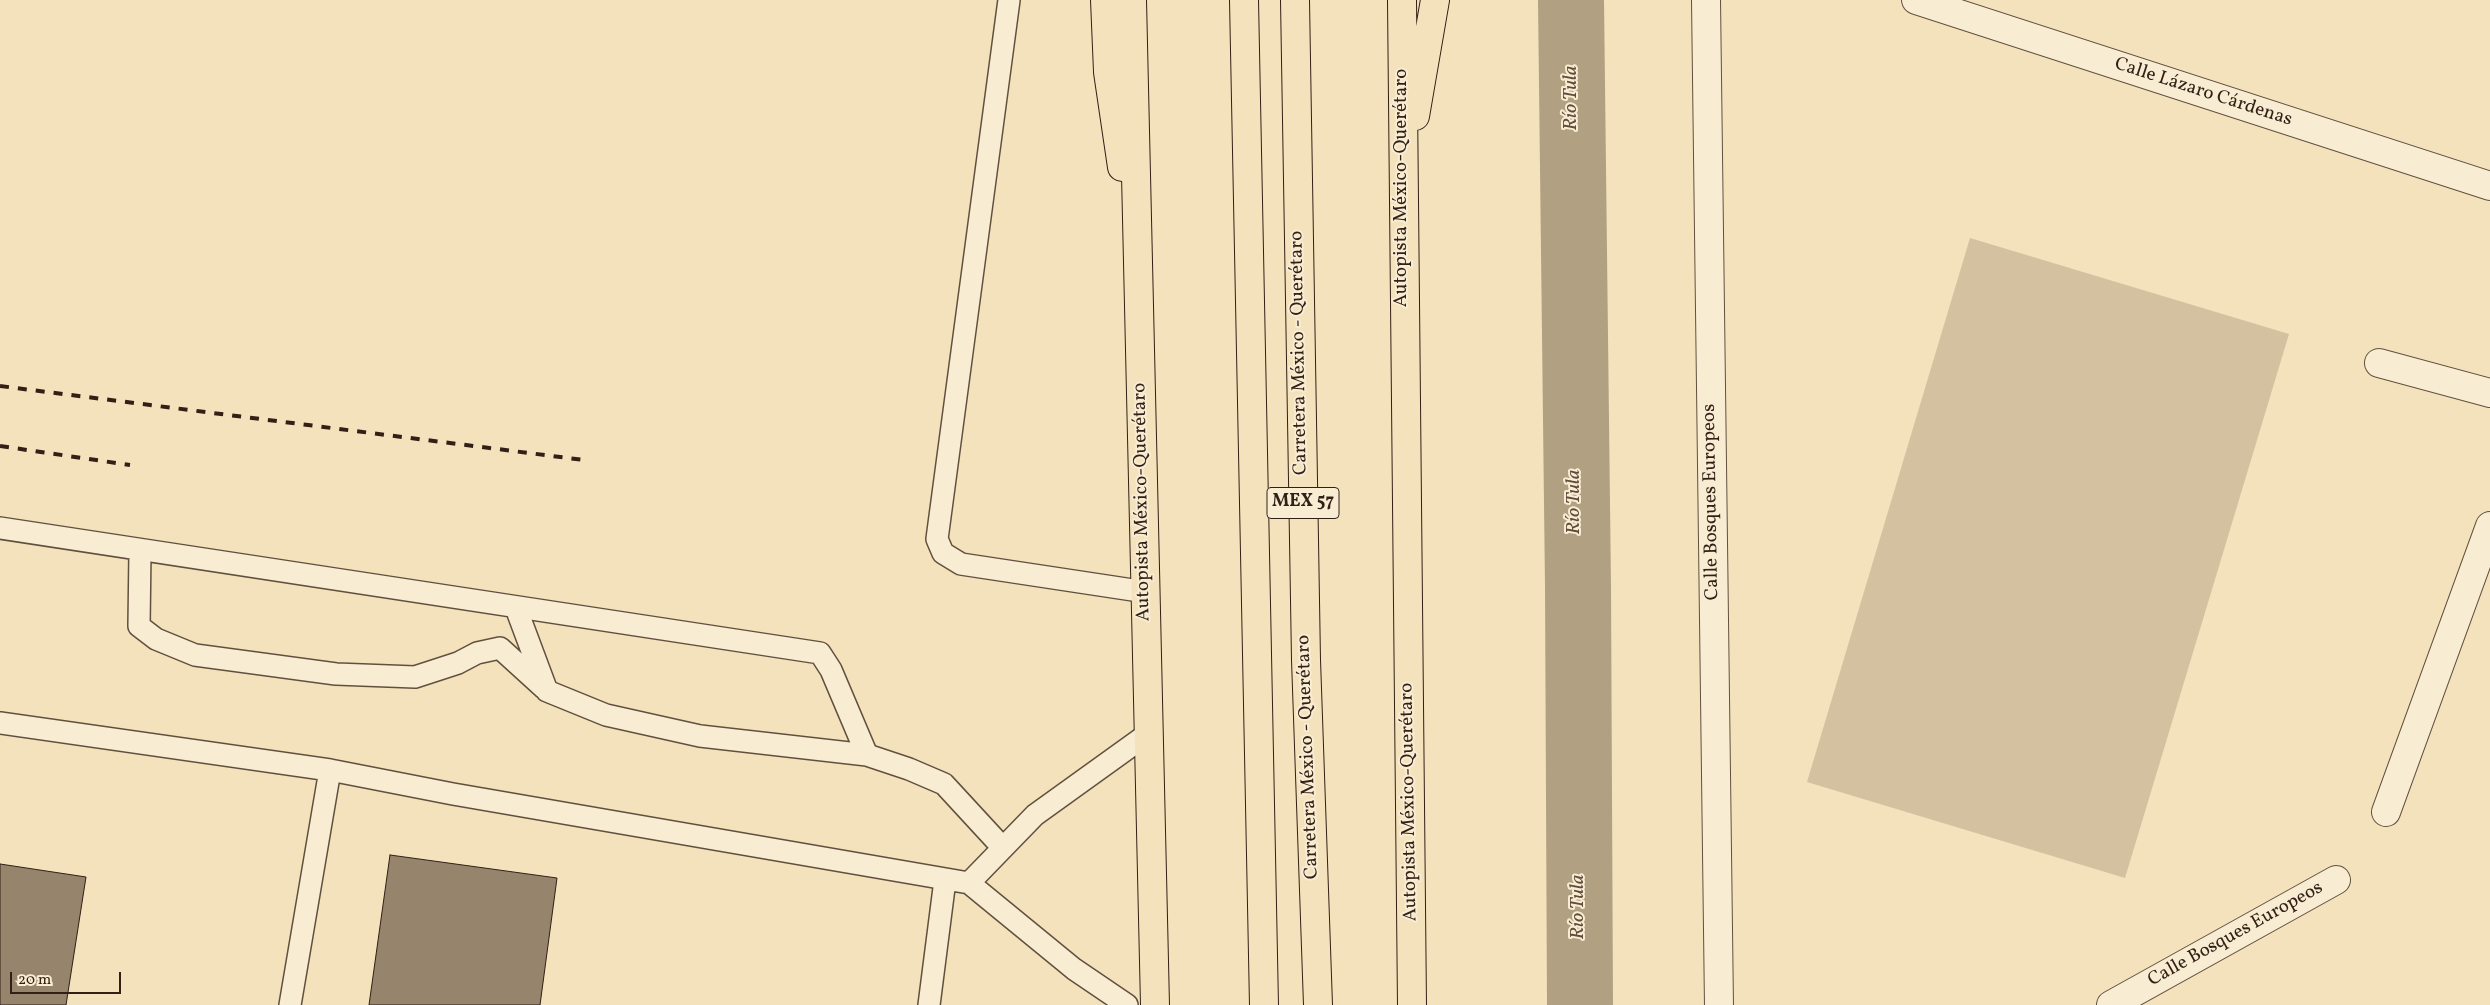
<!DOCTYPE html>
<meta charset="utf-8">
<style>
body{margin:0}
#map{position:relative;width:2490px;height:1005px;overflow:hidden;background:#f4e2bc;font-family:Vollkorn,serif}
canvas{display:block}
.scale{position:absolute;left:10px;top:972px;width:111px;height:22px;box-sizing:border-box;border:2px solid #321f15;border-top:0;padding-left:6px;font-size:15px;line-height:18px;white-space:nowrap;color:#321f15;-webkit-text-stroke:4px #f8ecd3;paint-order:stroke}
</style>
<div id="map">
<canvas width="2490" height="1005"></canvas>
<div class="scale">20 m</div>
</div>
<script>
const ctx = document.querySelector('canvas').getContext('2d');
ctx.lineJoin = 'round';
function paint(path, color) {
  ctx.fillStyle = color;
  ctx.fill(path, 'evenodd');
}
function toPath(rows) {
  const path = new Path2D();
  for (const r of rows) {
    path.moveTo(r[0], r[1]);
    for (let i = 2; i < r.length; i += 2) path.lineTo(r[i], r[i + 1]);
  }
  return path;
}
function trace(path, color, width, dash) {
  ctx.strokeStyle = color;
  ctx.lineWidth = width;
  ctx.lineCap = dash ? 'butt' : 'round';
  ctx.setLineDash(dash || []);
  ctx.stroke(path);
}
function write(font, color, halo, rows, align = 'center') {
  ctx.font = font + ' Vollkorn,serif';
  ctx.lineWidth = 4;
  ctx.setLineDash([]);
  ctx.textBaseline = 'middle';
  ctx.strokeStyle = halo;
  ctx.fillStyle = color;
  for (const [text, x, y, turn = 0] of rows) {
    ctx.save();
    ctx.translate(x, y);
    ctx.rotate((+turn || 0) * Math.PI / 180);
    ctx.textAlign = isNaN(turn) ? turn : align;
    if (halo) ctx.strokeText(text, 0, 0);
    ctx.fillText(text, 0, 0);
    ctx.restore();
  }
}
const green = toPath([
 [1970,238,2289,334,2125,878,1807,782]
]);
const river = toPath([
 [1571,0,1578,586,1580,1005]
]);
const building = toPath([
 [390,855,557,878,540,1005,369,1005,390,855],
 [0,864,86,877,66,1005,0,1005,0,864]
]);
const lane = toPath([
 [1009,0,937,539,943,553,961,564,1146,592],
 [0,528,820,653,831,670,867,755],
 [140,551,139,626,156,639,195,655,336,674,415,677,458,663,477,653,500,648,544,688],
 [516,608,547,691,606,715,700,736,867,755,909,769,944,784,1003,848],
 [0,723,330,770,453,794,969,883,1074,969,1127,1005],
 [969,883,1035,815,1149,733],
 [290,1005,330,770],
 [929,1005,945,880]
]);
const street = toPath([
 [1706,0,1719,1005],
 [1916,0,2490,186],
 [2379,363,2490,393],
 [2386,812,2490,526],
 [2111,1005,2336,880]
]);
const primary = toPath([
 [1105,0,1108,72,1122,167],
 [1132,0,1155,1005],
 [1402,0,1412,1005],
 [1415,116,1435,0]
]);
const highway = toPath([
 [1244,0,1264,1005],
 [1295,0,1306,660,1318,1005]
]);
const rail = toPath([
 [0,386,584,460],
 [0,446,130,465]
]);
const shields = [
 [1303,503,72]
];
const shieldNames = [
 ["MEX 57",1303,503]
];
const streetNames = [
 ["Calle Lázaro Cárdenas",2203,93,18],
 ["Autopista México-Querétaro",1403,188,-90],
 ["Carretera México - Querétaro",1300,353,-91],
 ["Autopista México-Querétaro",1143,502,-91],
 ["Calle Bosques Europeos",1712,502,-91],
 ["Carretera México - Querétaro",1309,757,-92],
 ["Autopista México-Querétaro",1410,802,-91],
 ["Calle Bosques Europeos",2236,935,-29]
];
const waterNames = [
 ["Río Tula",1572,98,-90],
 ["Río Tula",1575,502,-90],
 ["Río Tula",1579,907,-90]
];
paint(green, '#d3c1a0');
trace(river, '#b2a083', 66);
paint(building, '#97846c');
trace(building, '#321f15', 1);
trace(lane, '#62503f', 24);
trace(street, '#62503f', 30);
trace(primary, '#321f15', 30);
trace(highway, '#321f15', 30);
trace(lane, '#f8ecd3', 21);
trace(street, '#f8ecd3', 28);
trace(primary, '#f4e2bc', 28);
trace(highway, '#f4e2bc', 28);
trace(rail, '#321f15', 4, [9, 9]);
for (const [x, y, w] of shields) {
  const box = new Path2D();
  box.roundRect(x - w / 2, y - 15.5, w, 31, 4);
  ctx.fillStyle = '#f8ecd3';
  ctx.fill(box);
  trace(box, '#321f15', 1);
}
write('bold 18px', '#321f15', null, shieldNames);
write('19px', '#321f15', '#f8ecd3', streetNames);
write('italic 20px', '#5f4c3c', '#f8ecd3', waterNames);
</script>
